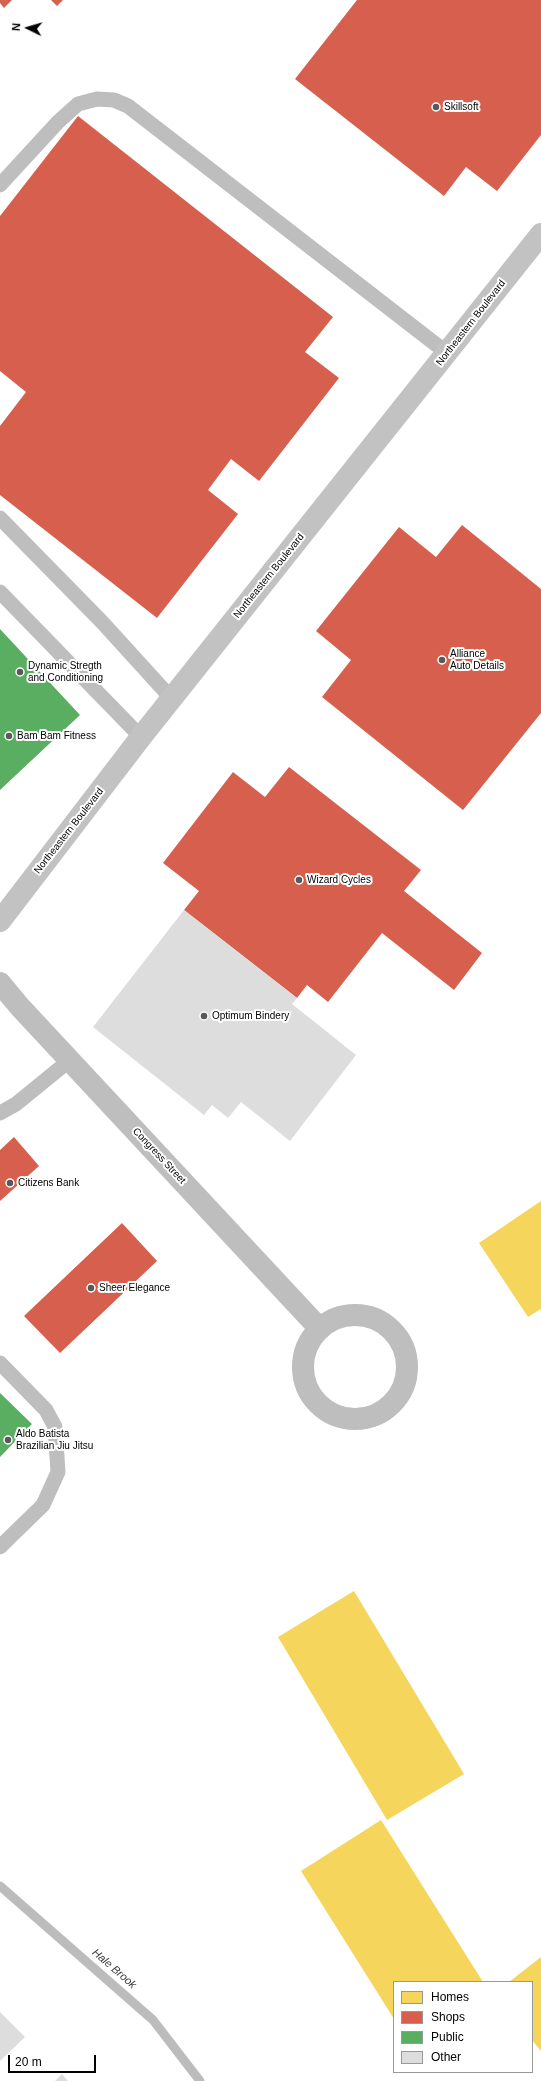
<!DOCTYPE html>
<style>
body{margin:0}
#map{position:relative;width:541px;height:2081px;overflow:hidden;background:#fff;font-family:Helvetica,sans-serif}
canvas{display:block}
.legend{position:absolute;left:393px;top:1981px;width:140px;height:92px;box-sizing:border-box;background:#fff;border:1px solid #999;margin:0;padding:5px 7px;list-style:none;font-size:12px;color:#000}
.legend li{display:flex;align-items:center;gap:8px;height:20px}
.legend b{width:20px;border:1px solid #999}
.north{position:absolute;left:8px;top:8px;width:40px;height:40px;-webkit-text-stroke:3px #fff;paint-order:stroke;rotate:275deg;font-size:11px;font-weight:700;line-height:16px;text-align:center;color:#000}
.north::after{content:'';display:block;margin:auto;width:14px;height:18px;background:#000;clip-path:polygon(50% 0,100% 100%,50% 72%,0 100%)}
.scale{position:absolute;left:8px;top:2055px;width:88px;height:18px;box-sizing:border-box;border:2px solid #000;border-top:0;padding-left:5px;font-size:12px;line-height:14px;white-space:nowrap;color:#000;-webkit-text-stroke:3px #fff;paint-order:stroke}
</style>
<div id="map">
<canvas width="541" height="2081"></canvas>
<ul class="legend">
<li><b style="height:11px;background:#f6d55c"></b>Homes</li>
<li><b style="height:11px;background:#d6604d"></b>Shops</li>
<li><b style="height:11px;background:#5aae61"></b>Public</li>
<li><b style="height:11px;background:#ddd"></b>Other</li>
</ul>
<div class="north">N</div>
<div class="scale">20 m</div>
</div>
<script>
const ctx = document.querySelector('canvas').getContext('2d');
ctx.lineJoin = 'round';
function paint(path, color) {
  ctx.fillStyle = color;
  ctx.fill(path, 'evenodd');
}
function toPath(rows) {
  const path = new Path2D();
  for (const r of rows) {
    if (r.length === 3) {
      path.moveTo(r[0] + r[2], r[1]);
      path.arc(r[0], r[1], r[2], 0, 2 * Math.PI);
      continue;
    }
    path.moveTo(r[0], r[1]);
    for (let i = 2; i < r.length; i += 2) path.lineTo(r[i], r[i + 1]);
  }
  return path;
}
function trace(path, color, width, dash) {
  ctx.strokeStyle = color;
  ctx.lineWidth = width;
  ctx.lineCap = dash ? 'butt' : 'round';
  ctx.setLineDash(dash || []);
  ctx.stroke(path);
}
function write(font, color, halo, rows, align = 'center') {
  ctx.font = font + ' Helvetica,sans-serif';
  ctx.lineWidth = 4;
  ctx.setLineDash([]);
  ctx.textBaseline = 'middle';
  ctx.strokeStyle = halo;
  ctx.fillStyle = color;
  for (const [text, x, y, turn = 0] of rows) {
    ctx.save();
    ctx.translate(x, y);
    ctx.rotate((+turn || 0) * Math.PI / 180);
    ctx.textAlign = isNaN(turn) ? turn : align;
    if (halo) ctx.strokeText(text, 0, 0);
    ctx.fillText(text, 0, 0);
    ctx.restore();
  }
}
const homes = toPath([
 [541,1201,541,1309,528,1317,479,1243],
 [354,1591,464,1774,387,1820,278,1637],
 [381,1820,483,1982,394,1982,394,2019,301,1871],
 [541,1957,541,2051,532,2040,532,1982,509,1982]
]);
const shops = toPath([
 [0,0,12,0,4,8,0,3],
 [51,0,63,0,57,6],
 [357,0,541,0,541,135,497,191,466,167,444,196,295,79],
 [78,116,333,317,305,352,339,378,259,481,231,459,208,490,238,514,157,618,0,495,0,426,26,392,0,371,0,216],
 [462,525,541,589,541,713,463,810,322,697,351,660,316,631,399,527,436,557],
 [289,767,421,870,404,891,482,953,454,990,382,933,328,1002,307,985,297,998,184,910,199,891,163,863,233,772,265,797],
 [14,1137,39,1166,0,1201,0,1150],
 [122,1223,157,1261,60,1353,24,1316]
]);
const public = toPath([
 [0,629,80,715,0,790],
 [0,1393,32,1424,0,1457]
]);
const stream = toPath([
 [0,1886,153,2020,200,2081]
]);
const building = toPath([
 [184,910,297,998,292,1004,356,1055,290,1141,241,1102,228,1118,212,1105,204,1115,93,1027],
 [0,2012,25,2037,0,2061],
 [62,2074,68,2081,55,2081]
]);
const lane = toPath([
 [0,185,58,122,78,104,97,99,114,100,128,106,447,353],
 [0,518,102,622,172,699],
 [0,592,141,737],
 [0,1113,16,1104,70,1060],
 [0,1363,46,1410,55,1427,58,1472,43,1505,0,1547]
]);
const street = toPath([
 [0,983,20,1007,320,1329],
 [355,1367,52]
]);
const secondary = toPath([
 [0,921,141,737,541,234]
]);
const markers = [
 [436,107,4,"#595959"],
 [442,660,4,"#595959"],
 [20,672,4,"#595959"],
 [9,736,4,"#595959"],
 [299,880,4,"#595959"],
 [204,1016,4,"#595959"],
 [10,1183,4,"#595959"],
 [91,1288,4,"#595959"],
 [8,1440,4,"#595959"]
];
const poiNames = [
 ["Skillsoft",444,107],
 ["Alliance",450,654],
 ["Auto Details",450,666],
 ["Dynamic Stregth",28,666],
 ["and Conditioning",28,678],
 ["Bam Bam Fitness",17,736],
 ["Wizard Cycles",307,880],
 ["Optimum Bindery",212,1016],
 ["Citizens Bank",18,1183],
 ["Sheer Elegance",99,1288],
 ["Aldo Batista",16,1434],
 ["Brazilian Jiu Jitsu",16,1446]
];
const streetNames = [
 ["Northeastern Boulevard",471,323,-52],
 ["Northeastern Boulevard",269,576,-51],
 ["Northeastern Boulevard",69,831,-52],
 ["Congress Street",159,1156,47]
];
const waterNames = [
 ["Hale Brook",114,1969,41]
];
paint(homes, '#f6d55c');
paint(shops, '#d6604d');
paint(public, '#5aae61');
trace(stream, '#bcbcbc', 9);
paint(building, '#ddd');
trace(lane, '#bebebe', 15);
trace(street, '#bebebe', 22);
trace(secondary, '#c2c2c2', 22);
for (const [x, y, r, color] of markers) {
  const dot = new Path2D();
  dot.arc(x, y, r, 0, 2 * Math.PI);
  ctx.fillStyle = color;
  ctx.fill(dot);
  trace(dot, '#fff', 1.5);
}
write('10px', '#000', '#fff', poiNames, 'left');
write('10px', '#000', '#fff', streetNames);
write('italic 11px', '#414141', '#fff', waterNames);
</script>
